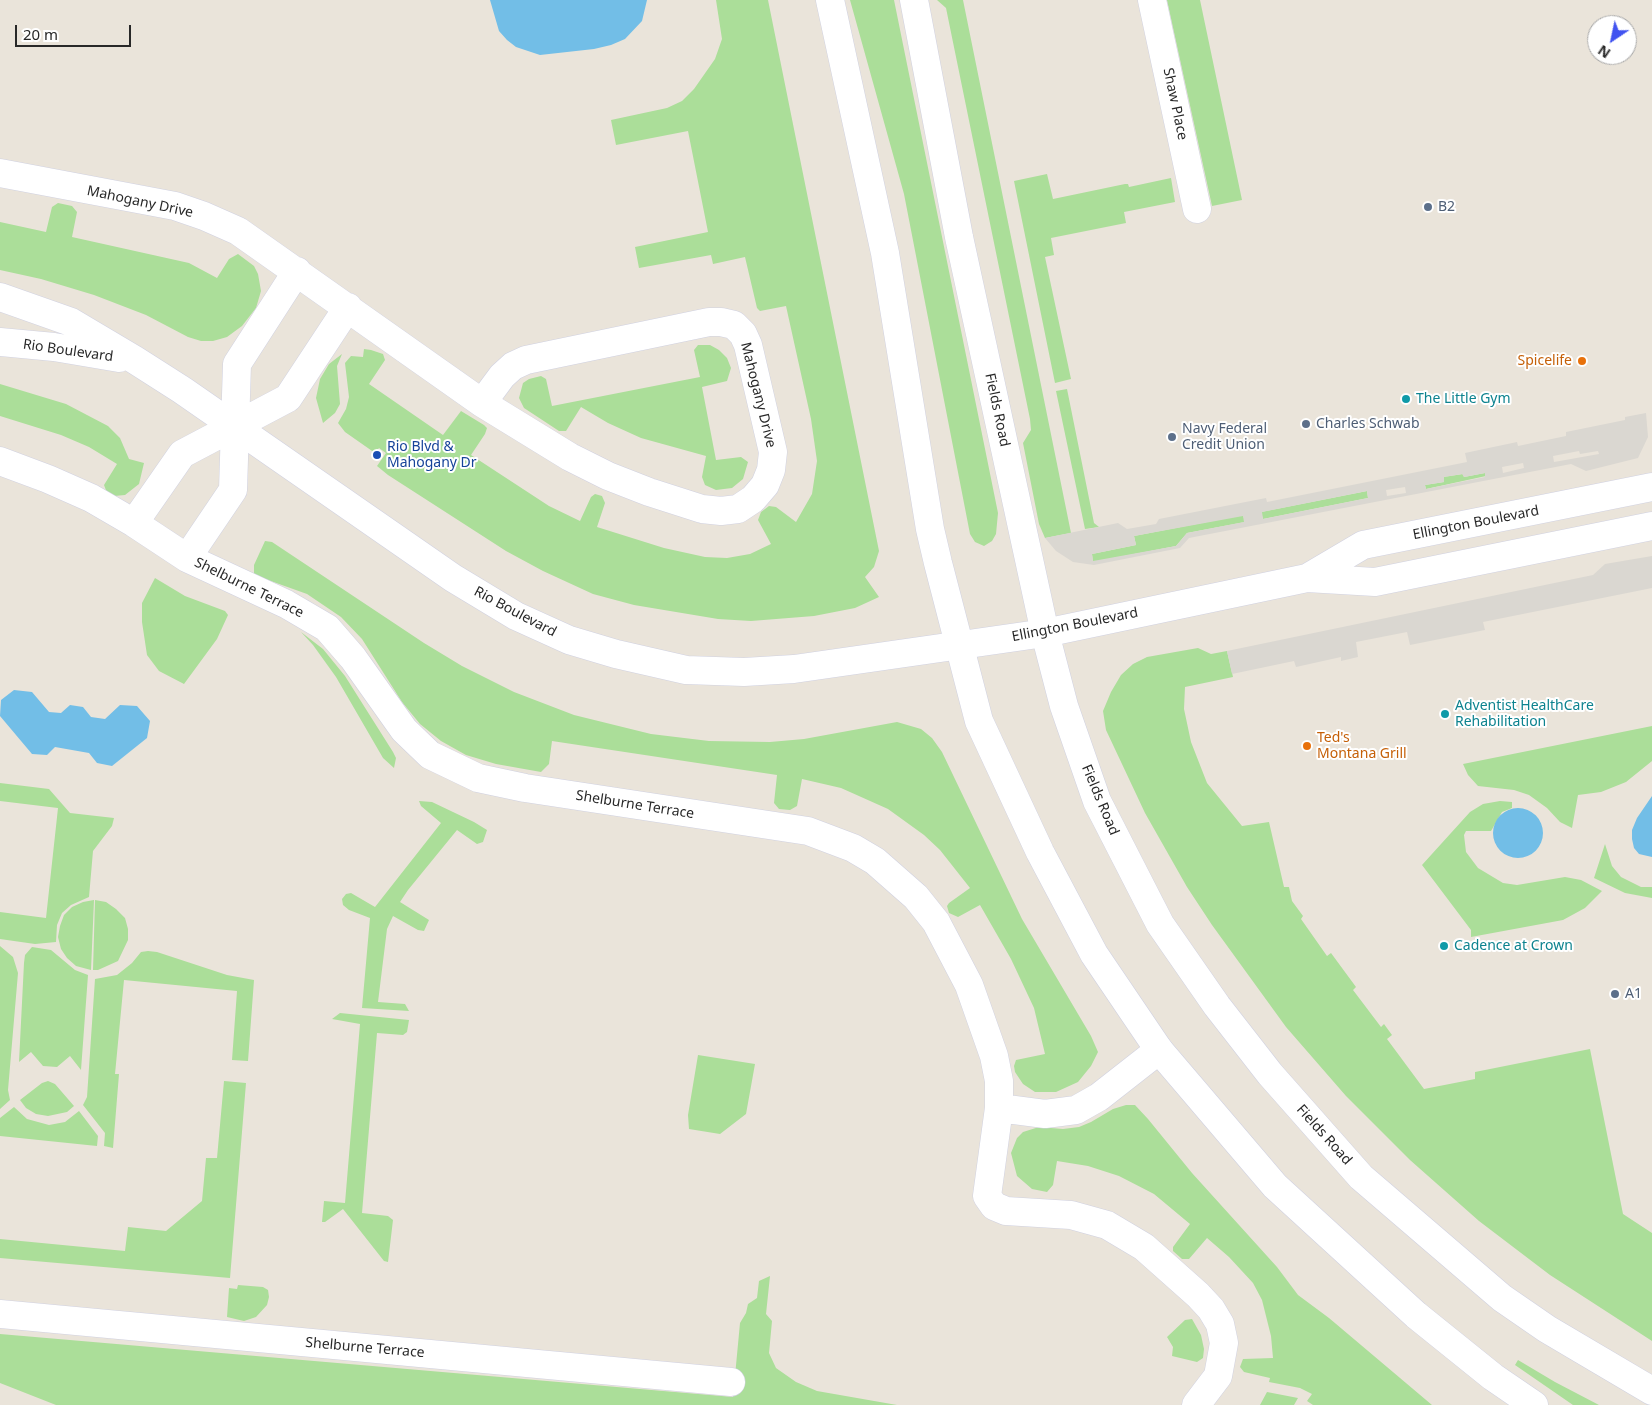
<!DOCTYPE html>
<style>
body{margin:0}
#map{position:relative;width:1652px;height:1405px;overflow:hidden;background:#eae4da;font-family:"Noto Sans",sans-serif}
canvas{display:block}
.north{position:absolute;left:1587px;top:15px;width:50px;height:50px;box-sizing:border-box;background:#fff;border:1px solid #a9a9a9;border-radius:50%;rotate:214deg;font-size:14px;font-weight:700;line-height:20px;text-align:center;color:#282828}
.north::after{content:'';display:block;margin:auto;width:18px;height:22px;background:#4153f0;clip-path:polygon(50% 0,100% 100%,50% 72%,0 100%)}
.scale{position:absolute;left:15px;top:25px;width:116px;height:22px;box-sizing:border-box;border:2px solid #282828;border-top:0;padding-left:6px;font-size:15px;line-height:18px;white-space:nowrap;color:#282828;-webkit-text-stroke:4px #fff;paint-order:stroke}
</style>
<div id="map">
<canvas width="1652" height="1405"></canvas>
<div class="north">N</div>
<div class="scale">20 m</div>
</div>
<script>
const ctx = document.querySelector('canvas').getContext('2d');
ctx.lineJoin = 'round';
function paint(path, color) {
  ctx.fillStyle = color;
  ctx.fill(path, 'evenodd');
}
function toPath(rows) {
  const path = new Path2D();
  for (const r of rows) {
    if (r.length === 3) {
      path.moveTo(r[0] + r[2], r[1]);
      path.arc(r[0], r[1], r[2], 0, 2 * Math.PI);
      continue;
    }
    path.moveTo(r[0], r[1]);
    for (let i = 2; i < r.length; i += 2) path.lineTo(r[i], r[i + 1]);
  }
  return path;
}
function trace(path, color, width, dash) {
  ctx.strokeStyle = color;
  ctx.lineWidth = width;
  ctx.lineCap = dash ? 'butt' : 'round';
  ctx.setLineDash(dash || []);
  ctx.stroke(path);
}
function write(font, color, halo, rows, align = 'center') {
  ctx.font = font + ' "Noto Sans",sans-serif';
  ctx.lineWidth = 4;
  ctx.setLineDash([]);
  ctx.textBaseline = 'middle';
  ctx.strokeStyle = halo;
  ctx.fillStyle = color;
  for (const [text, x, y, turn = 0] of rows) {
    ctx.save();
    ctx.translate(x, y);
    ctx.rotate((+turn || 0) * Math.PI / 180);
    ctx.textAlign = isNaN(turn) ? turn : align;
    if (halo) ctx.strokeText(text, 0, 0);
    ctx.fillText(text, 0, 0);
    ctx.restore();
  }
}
const green = toPath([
 [716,0,768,0,879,551,874,567,865,577,879,597,855,608,814,616,751,621,718,619,634,605,593,594,543,571,506,551,388,475,377,466,386,453,379,448,375,453,345,432,338,423,346,409,349,397,345,363,351,356,363,357,364,349,371,350,383,354,385,360,369,384,443,435,461,411,484,425,487,428,485,434,471,455,549,506,580,521,591,497,595,494,602,496,605,503,597,527,664,548,705,557,727,558,750,554,771,544,758,520,761,512,769,506,776,507,796,522,812,494,817,461,811,419,786,306,760,311,757,308,745,257,713,264,711,255,639,268,635,247,708,232,688,131,616,145,611,120,667,108,682,101,694,89,715,59,722,39],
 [850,0,894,0,998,513,996,534,992,541,984,546,975,542,970,534,904,194],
 [937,0,963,0,1071,533,1045,538,1039,524,1023,443,1031,430,1030,419,946,8],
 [1167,0,1200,0,1242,200,1212,206],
 [1047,174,1053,199,1125,184,1128,184,1129,187,1171,178,1175,202,1124,212,1126,223,1051,238,1054,255,1045,257,1071,379,1055,383,1014,181],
 [58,203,72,206,77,212,72,237,189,263,217,278,229,259,238,254,254,266,258,274,261,291,256,308,242,326,227,337,213,341,201,341,188,337,146,315,94,295,41,279,0,270,0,222,46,232,52,207],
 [698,345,710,345,719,350,727,358,731,368,727,381,702,387,716,460,741,457,748,462,743,479,732,488,716,490,705,485,702,477,706,456,641,438,608,423,581,407,566,431,559,431,524,408,519,398,523,383,529,379,541,376,546,379,552,406,700,377,694,350],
 [342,354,337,366,340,404,335,413,323,423,316,398,320,379,329,364],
 [0,384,66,404,108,426,120,438,129,459,144,463,139,484,125,495,114,496,107,493,104,485,117,464,89,447,61,435,0,416],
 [1067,389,1094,523,1099,527,1085,529,1056,391],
 [1485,473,1486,476,1426,489,1425,485,1444,482,1443,477,1463,474,1464,477],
 [1367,491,1368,498,1263,519,1261,512],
 [1243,515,1245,522,1187,533,1176,546,1093,562,1092,554,1136,545,1134,536],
 [265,541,272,542,424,643,462,666,514,692,574,715,651,734,709,741,770,742,804,739,897,722,921,729,932,738,942,752,1022,919,1091,1036,1098,1052,1091,1066,1078,1082,1056,1092,1035,1092,1023,1084,1015,1072,1014,1066,1016,1060,1045,1054,1034,1008,1011,959,980,905,958,917,949,913,947,906,949,903,970,888,940,850,924,835,888,809,841,788,802,779,797,806,790,810,779,809,774,803,777,775,552,741,549,764,541,772,496,764,466,755,441,741,420,724,402,702,362,639,341,617,307,594,254,575,254,565],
 [155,578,185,596,225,611,228,615,217,639,184,684,159,671,147,655,142,622,142,603],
 [301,632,323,649,345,676,393,752,396,758,394,768,383,758,336,677,313,645],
 [1198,648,1211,654,1227,651,1233,677,1185,687,1184,709,1191,742,1207,783,1242,826,1269,822,1284,887,1289,887,1292,901,1303,916,1301,919,1327,956,1331,953,1356,987,1353,990,1381,1027,1384,1024,1392,1035,1387,1039,1424,1089,1475,1079,1475,1072,1590,1049,1623,1214,1652,1233,1652,1341,1550,1275,1479,1221,1410,1160,1346,1096,1286,1027,1212,925,1187,887,1145,813,1106,730,1103,711,1111,692,1121,675,1133,664,1147,657],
 [1652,726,1652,761,1626,782,1601,792,1578,795,1572,828,1560,822,1547,808,1529,795,1514,790,1478,786,1468,775,1463,764],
 [0,783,49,789,70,813,114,818,112,826,93,851,89,897,71,905,62,913,57,925,56,942,35,944,0,939,0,912,46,918,58,808,0,801],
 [419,801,432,802,474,822,487,830,483,842,477,844,457,830,408,890,400,902,429,920,424,931,418,930,393,916,387,929,378,1002,405,1004,409,1011,362,1008,370,918,349,910,343,905,342,899,346,894,351,893,375,907,441,823,421,806],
 [1500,801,1512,802,1512,808,1502,812,1491,831,1466,831,1464,835,1466,852,1478,868,1503,883,1517,885,1565,877,1581,880,1602,891,1585,908,1563,920,1471,937,1471,930,1422,865,1470,812,1483,804],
 [1605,844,1612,866,1621,877,1641,887,1652,887,1652,898,1625,893,1594,878],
 [94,900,91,970,76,966,67,958,61,949,58,937,60,926,64,915,72,907,83,902],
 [95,900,106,902,116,909,125,918,128,929,128,940,118,961,98,970,93,970],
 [0,946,13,957,18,973,8,1090,10,1100,0,1109],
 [32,947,51,950,75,970,88,975,81,1070,70,1056,57,1067,43,1066,31,1052,19,1062,24,963,25,955],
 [148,951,157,952,227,975,254,980,248,1061,232,1060,237,991,124,980,115,1074,119,1074,113,1148,104,1146,105,1133,83,1105,87,1097,95,979,117,975,132,963,141,952],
 [340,1013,409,1020,407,1032,403,1035,377,1033,362,1213,388,1216,393,1220,388,1262,384,1261,343,1209,325,1222,322,1222,324,1201,345,1203,360,1024,332,1019],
 [698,1055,755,1064,746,1114,720,1134,689,1129,688,1115],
 [48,1081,55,1084,74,1106,67,1112,48,1116,36,1114,26,1108,20,1100,42,1083],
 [224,1081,246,1083,230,1278,0,1258,0,1239,125,1251,128,1227,166,1231,202,1201,206,1158,217,1158],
 [1126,1105,1135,1105,1148,1119,1192,1173,1277,1267,1298,1295,1329,1318,1432,1405,1313,1405,1307,1401,1312,1394,1300,1388,1269,1382,1270,1378,1244,1372,1240,1367,1243,1359,1273,1358,1271,1336,1262,1300,1253,1283,1229,1257,1207,1238,1189,1259,1182,1259,1173,1251,1173,1247,1190,1224,1154,1194,1119,1176,1088,1166,1057,1161,1053,1185,1047,1192,1032,1189,1017,1176,1011,1153,1017,1138,1023,1132,1039,1127,1063,1129,1079,1127,1091,1122,1113,1109],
 [14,1107,27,1119,49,1125,65,1122,79,1111,98,1136,97,1146,0,1136,0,1118],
 [770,1276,766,1314,772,1321,769,1353,776,1368,796,1382,817,1391,897,1405,56,1405,0,1383,0,1334,733,1397,740,1323,746,1313,748,1304,757,1298,759,1281],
 [238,1285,263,1287,268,1290,269,1297,267,1305,256,1317,244,1321,227,1317,229,1288,237,1289],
 [1192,1319,1201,1335,1204,1349,1203,1358,1197,1362,1172,1356,1173,1347,1167,1337,1185,1320],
 [1518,1360,1555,1382,1599,1405,1573,1405,1515,1365],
 [1267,1392,1298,1398,1294,1405,1260,1405]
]);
const plaza = toPath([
 [1646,413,1648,437,1638,458,1586,471,1571,464,1189,538,1180,548,1094,565,1073,562,1056,551,1045,538,1118,523,1127,529,1156,524,1159,519,1266,498,1267,502,1467,462,1465,453,1517,442,1518,446,1566,436,1566,432,1625,420,1625,417],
 [1579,451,1580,454,1598,451,1599,454,1554,462,1553,456],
 [1523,463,1524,468,1503,473,1502,467],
 [1485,473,1485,477,1426,489,1425,485,1444,482,1444,477,1462,474,1464,477],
 [1405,487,1406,493,1387,496,1386,490],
 [1367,491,1368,498,1263,519,1262,512],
 [1243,516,1244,522,1187,533,1176,546,1093,561,1092,554,1136,545,1134,536],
 [1652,556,1652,588,1483,622,1485,630,1410,645,1407,632,1356,642,1358,657,1341,661,1341,657,1296,667,1294,661,1232,674,1227,651,1593,575,1605,564]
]);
const water = toPath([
 [490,0,647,0,642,21,625,39,611,45,594,49,540,55,516,47,507,40,499,31],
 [14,690,32,692,49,712,61,713,70,705,83,707,91,717,105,719,120,705,137,706,150,721,147,738,112,766,97,763,89,753,55,747,47,755,32,754,0,716,1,700],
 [1652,796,1652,857,1639,854,1634,848,1632,839,1632,830,1637,818],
 [1518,833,25]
]);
const minor = toPath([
 [1152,0,1197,209],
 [0,173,175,206,204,216,238,231,482,403,570,457,608,476,649,492,702,509,721,511,738,509,753,499,765,485,771,470,773,452,748,345,743,334,734,325,721,322,709,322,526,360,513,366,502,376,482,403],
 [0,461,48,479,91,498,134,523,187,558,286,604,327,628,353,658,404,730,430,755,478,778,525,788,808,831,853,848,875,861,916,897,936,922,969,985,994,1056,999,1081,999,1108],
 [134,523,182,454,288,398,348,307],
 [187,558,233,490,237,364,297,271],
 [1159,1050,1099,1097,1076,1110,1045,1114,999,1108,987,1196,994,1206,1006,1211,1071,1215,1107,1225,1144,1247,1198,1295,1211,1309,1220,1324,1224,1343,1218,1376,1196,1405],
 [0,1314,731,1382]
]);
const tertiary = toPath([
 [0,297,71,322,135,360,182,390,453,578,516,616,569,640,616,654,686,670,744,672,794,669,1045,633,1307,578,1375,582,1652,526],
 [0,342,54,347,119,358],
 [1307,578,1363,545,1652,487]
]);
const secondary = toPath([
 [830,0,885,253,930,529,938,563,979,721,1040,852,1094,954,1159,1050,1275,1186,1416,1315,1493,1377,1534,1405],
 [914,0,959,237,1045,633,1064,706,1097,801,1160,924,1217,1006,1270,1074,1361,1177,1502,1298,1547,1329,1652,1391]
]);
const markers = [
 [1428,207,5,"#5c6f8a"],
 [1582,361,5,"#e8710a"],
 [1406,399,5,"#0f9aa8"],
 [1306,424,5,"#5c6f8a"],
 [1172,437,5,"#5c6f8a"],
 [377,455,5,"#1a4fb4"],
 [1445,714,5,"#0f9aa8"],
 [1307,746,5,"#e8710a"],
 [1444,946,5,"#0f9aa8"],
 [1615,994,5,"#5c6f8a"]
];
const streetNames = [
 ["Shaw Place",1175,104,78],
 ["Mahogany Drive",140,202,12],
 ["Rio Boulevard",68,351,8],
 ["Mahogany Drive",758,395,76],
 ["Fields Road",997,410,78],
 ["Ellington Boulevard",1476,523,-11],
 ["Shelburne Terrace",249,588,26],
 ["Rio Boulevard",515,612,28],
 ["Ellington Boulevard",1075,625,-11],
 ["Fields Road",1100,800,67],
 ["Shelburne Terrace",635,805,9],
 ["Fields Road",1324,1135,48],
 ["Shelburne Terrace",365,1348,5]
];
const serviceNames = [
 ["B2",1438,207],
 ["Charles Schwab",1316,424],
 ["Navy Federal",1182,429],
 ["Credit Union",1182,445],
 ["A1",1625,994]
];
const foodNames = [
 ["Spicelife",1572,361],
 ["Ted's",1317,738,"left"],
 ["Montana Grill",1317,754,"left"]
];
const cultureNames = [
 ["The Little Gym",1416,399],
 ["Adventist HealthCare",1455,706],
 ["Rehabilitation",1455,722],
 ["Cadence at Crown",1454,946]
];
const transitNames = [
 ["Rio Blvd &",387,447],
 ["Mahogany Dr",387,463]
];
paint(green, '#abde99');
paint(plaza, '#dad7d1');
paint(water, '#72bee7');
trace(minor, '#d0d1e0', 29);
trace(tertiary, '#d0d1e0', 29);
trace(secondary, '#d0d1e0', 29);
trace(minor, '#fff', 28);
trace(tertiary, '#fff', 28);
trace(secondary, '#fff', 28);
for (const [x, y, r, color] of markers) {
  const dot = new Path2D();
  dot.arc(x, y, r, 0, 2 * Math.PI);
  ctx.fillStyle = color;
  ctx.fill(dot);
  trace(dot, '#fff', 2);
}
write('14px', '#282828', '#fff', streetNames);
write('14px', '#4e5e75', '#fff', serviceNames, 'left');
write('14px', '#c56008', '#fff', foodNames, 'right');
write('14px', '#0d838f', '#fff', cultureNames, 'left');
write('14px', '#164399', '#fff', transitNames, 'left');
</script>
